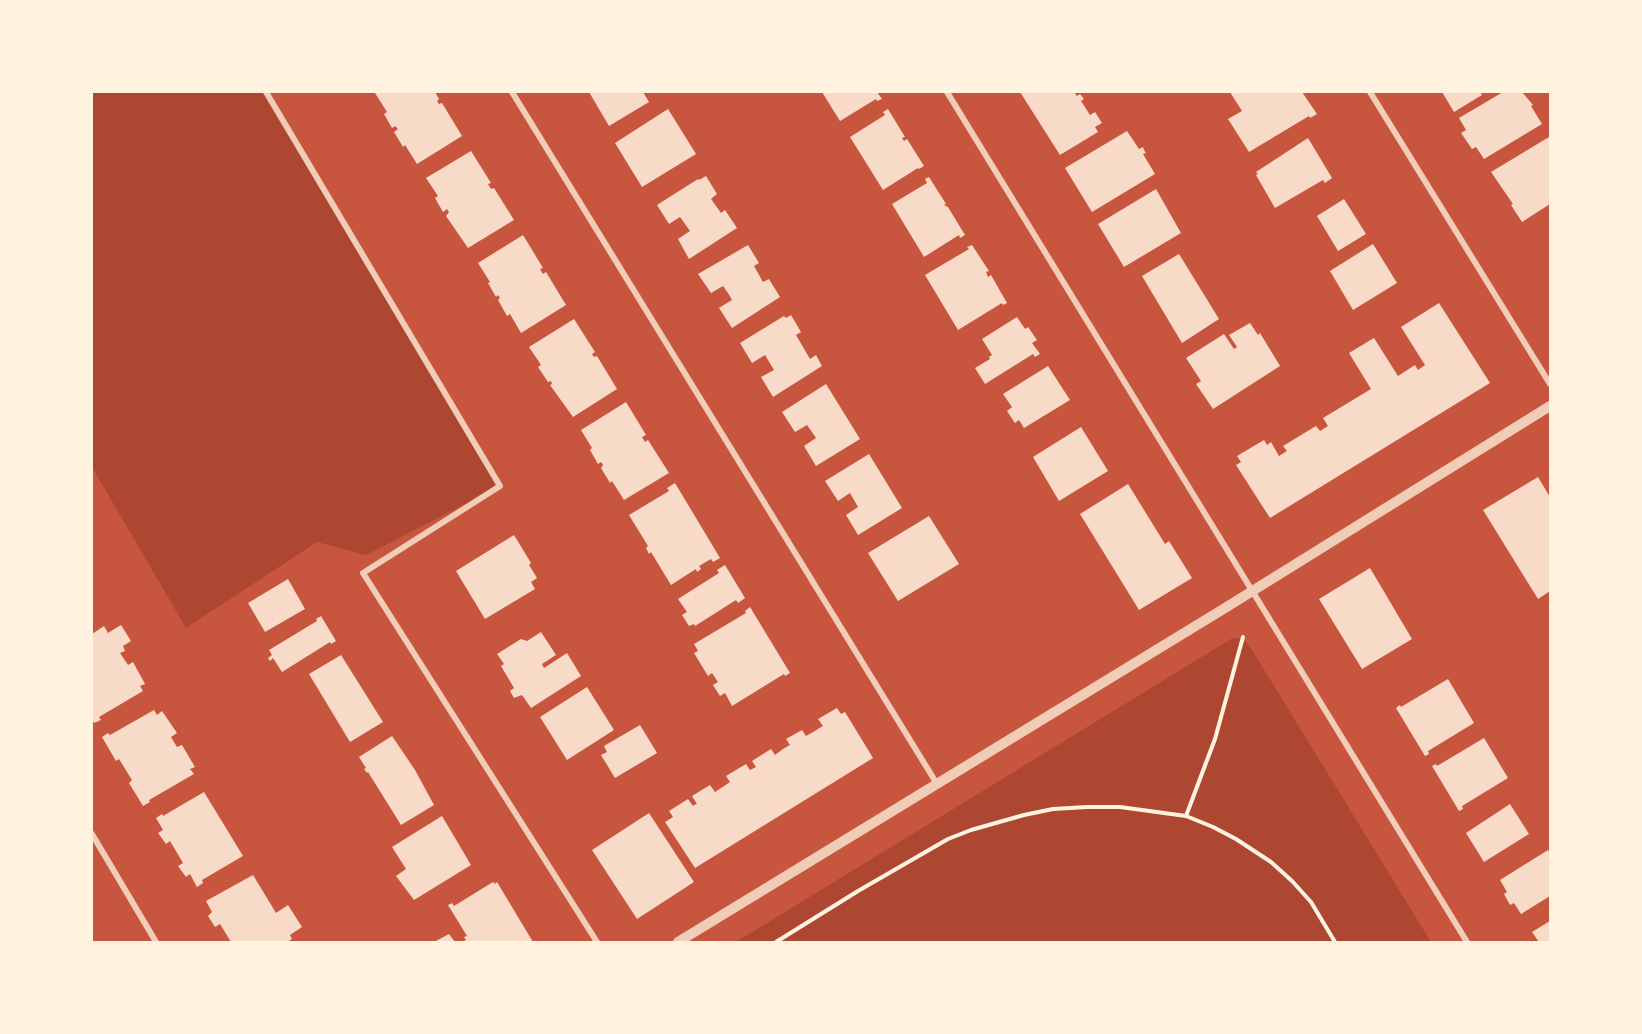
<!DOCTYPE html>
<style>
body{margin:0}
#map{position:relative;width:1642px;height:1034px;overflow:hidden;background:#c8553d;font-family:Literata,serif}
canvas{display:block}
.frame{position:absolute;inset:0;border:93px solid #fff3e0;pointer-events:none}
</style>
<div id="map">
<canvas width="1642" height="1034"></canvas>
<div class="frame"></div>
</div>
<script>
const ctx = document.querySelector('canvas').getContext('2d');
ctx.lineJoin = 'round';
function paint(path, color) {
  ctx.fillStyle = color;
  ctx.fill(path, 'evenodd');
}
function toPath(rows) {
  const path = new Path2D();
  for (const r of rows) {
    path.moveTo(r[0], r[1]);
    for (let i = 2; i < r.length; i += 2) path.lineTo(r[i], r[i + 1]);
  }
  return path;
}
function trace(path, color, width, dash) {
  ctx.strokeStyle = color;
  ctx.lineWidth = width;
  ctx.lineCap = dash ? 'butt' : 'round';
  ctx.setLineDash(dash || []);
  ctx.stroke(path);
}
const green = toPath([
 [92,92,266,92,500,486,366,555,317,542,186,628,92,467],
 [1238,638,1244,640,1249,645,1431,942,736,942,1231,639]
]);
const building = toPath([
 [378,92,435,92,439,99,437,101,439,104,442,103,462,136,417,164,405,145,403,147,394,132,398,129,395,126,392,128,384,114,387,112,375,93],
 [589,92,643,92,649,102,609,126],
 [822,92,877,92,882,99,877,101,876,99,840,121],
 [1020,92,1074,92,1077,96,1080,94,1084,99,1081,101,1090,115,1095,112,1102,123,1095,127,1098,132,1060,155],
 [1230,92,1302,92,1317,114,1310,118,1309,116,1249,152,1228,119,1242,111],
 [1442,92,1480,92,1482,95,1454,112],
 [1503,92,1522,92,1533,105,1531,106,1542,124,1484,159,1476,147,1472,149,1461,133,1466,130,1459,118],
 [668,109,696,154,642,187,615,143],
 [888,109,905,137,902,138,904,141,907,139,924,166,919,169,918,168,883,190,850,137,885,115,883,112],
 [1127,131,1139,149,1143,147,1144,150,1146,153,1143,154,1155,174,1092,212,1065,168],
 [1549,137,1550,204,1522,222,1511,205,1513,204,1491,172],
 [1308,138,1332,178,1325,183,1323,180,1275,208,1256,175,1258,174,1256,172],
 [471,151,491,183,488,184,491,189,494,188,514,220,468,248,446,216,449,212,447,209,443,212,435,198,438,196,426,178],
 [706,176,717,194,711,199,721,213,725,210,737,228,689,259,678,239,690,231,680,217,669,224,657,205,698,179,699,180],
 [929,177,946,204,944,205,948,207,965,235,960,238,959,235,924,257,892,204,927,183,925,179],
 [1156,189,1181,233,1124,267,1098,224],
 [1344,199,1366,234,1338,251,1317,216],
 [523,235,543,268,540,269,543,274,546,272,566,305,521,333,510,314,507,316,498,300,500,298,498,295,496,297,488,283,490,282,478,263],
 [1373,244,1397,283,1353,310,1330,271],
 [748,245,759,263,754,266,763,282,769,279,780,297,732,328,719,308,732,300,728,293,723,286,711,293,698,274],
 [972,245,989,271,986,272,988,277,991,275,1007,303,1003,305,1002,303,958,330,925,275,969,249,967,247],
 [1179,254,1219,319,1182,343,1142,276],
 [1439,303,1490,383,1270,518,1236,465,1241,462,1237,456,1264,440,1267,445,1271,442,1279,456,1287,451,1283,446,1316,426,1320,431,1328,426,1323,418,1371,389,1349,353,1374,338,1398,376,1415,365,1418,370,1425,365,1401,327],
 [791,315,801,332,796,335,810,359,816,355,822,366,773,397,761,377,774,370,765,355,752,363,740,343,784,316,786,318],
 [1017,317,1025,329,1028,327,1037,340,1032,343,1040,354,1035,357,1033,354,985,384,975,368,990,359,989,357,992,355,982,339],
 [574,319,595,352,592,354,594,357,597,356,617,389,573,417,550,385,552,384,551,381,548,382,538,367,541,365,529,347],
 [1250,323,1258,335,1260,333,1280,366,1213,409,1196,384,1201,381,1186,358,1224,334,1234,349,1237,347,1229,335],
 [1048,366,1070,400,1024,428,1019,420,1015,423,1007,411,1012,407,1003,394],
 [826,384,860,439,816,466,804,446,816,438,807,425,795,432,782,412],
 [626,402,646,435,642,437,645,442,648,440,669,473,624,500,612,481,610,483,601,468,603,465,601,462,598,464,590,450,592,448,581,430],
 [1081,427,1108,471,1059,501,1033,457],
 [869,454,902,508,858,535,846,515,858,507,850,493,838,501,825,481],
 [1538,477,1550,497,1550,591,1538,599,1483,510],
 [675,483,720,558,713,562,711,559,699,566,701,569,697,572,696,569,671,585,651,552,649,554,646,548,648,546,629,515,669,491,667,488],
 [1128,484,1165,544,1169,541,1192,578,1139,610,1080,514],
 [929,516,959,564,898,601,868,553],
 [514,535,531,563,529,565,537,578,531,582,535,589,485,619,456,571],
 [725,565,745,598,738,603,736,600,695,626,694,624,689,626,682,615,687,612,678,599,719,573,717,570],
 [1370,568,1412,639,1362,669,1319,599],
 [288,579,305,609,265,632,248,603],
 [750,607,790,673,785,676,784,674,732,706,725,693,720,696,713,685,718,682,712,673,708,676,694,653,698,651,694,644,746,613,745,611],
 [321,616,336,641,331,644,330,642,282,672,273,658,270,661,268,658,272,655,269,650,317,621,316,619],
 [121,625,131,641,123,646,125,651,120,653,128,665,133,662,145,684,140,686,143,691,99,717,101,720,94,723,92,719,92,634,104,626,108,633],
 [541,632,556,655,542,664,544,668,567,653,581,676,531,708,522,695,514,698,510,691,514,688,501,666,504,664,497,654,521,639,527,641],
 [341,655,383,722,350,742,309,674],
 [1448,679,1474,723,1428,751,1429,754,1425,756,1396,708,1400,705,1401,707],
 [587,687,614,730,567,760,540,717],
 [837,708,841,714,845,712,873,758,695,868,665,822,673,817,669,811,688,799,693,806,694,805,697,804,692,796,710,785,715,792,730,782,726,776,746,764,750,770,756,767,752,761,771,749,775,755,783,749,790,745,786,739,802,730,806,736,813,732,823,726,818,719],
 [154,710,157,715,162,711,177,733,171,737,177,747,182,745,195,767,190,769,194,774,149,800,150,802,143,806,129,783,132,780,119,759,116,761,102,737,108,733,110,735],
 [640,725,657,753,615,778,601,755,607,752,604,746],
 [392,736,415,770,434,805,401,825,368,772,367,773,364,769,366,768,359,757],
 [1484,738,1508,778,1462,806,1463,809,1459,811,1432,766,1436,764,1437,766],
 [204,792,243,856,202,880,203,883,197,887,190,874,186,877,178,866,183,863,170,841,166,844,158,833,163,830,156,818,162,814,163,816],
 [1510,804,1529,834,1484,862,1466,833],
 [649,813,694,882,637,919,592,850],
 [442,816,471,865,414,900,396,876,406,869,392,847],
 [1548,850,1550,854,1550,896,1521,914,1514,903,1510,905,1504,894,1507,892,1500,880],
 [253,875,276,913,288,905,302,927,290,935,292,939,287,942,231,942,220,924,215,927,208,916,212,912,206,901],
 [493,882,495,884,497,882,533,942,461,942,466,940,464,937,467,936,448,905,452,903,454,906],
 [1550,921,1550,942,1539,942,1532,932],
 [449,934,455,942,434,942]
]);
const path = toPath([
 [1186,816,1215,739,1243,637],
 [776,942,858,891,948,839,971,830,1024,815,1053,809,1087,807,1120,807,1186,816,1213,827,1236,839,1271,862,1292,881,1311,902,1335,942]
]);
const minor = toPath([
 [266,92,500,486,363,573,597,942],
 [512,92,937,784],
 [947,92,1467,942],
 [1370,92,1550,384],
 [92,834,156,942]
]);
const tertiary = toPath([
 [678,942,1225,608,1550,406]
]);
paint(green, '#ae4732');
paint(building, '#f7dbc8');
trace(path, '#fff3e0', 4);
trace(minor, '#f1ccb7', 6);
trace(tertiary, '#f1ccb7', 10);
</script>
